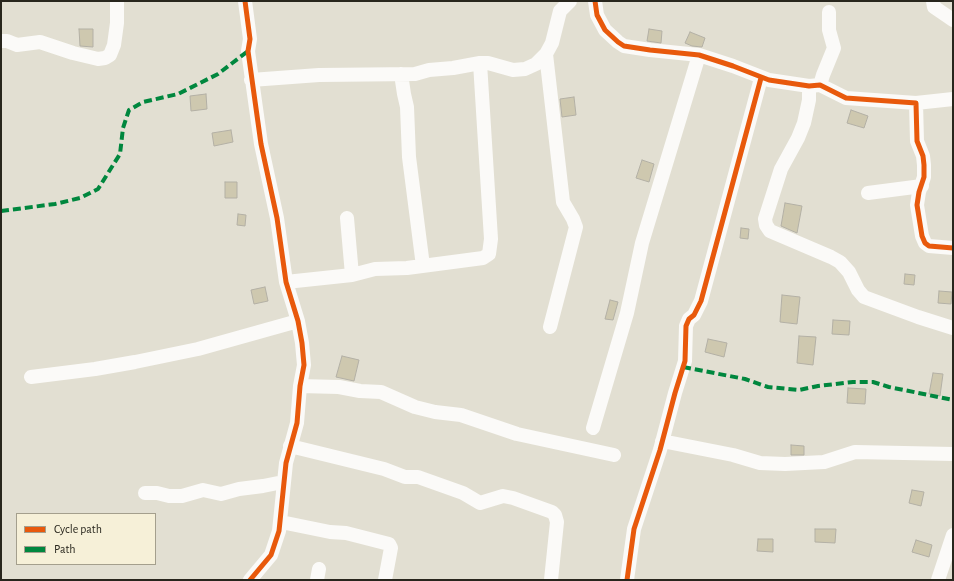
<!DOCTYPE html>
<style>
body{margin:0}
#map{position:relative;width:954px;height:581px;overflow:hidden;background:#e2dfd2;font-family:"Alegreya Sans",sans-serif}
canvas{display:block}
.frame{position:absolute;inset:0;border:2px solid #28261d;pointer-events:none}
.legend{position:absolute;left:16px;top:513px;width:140px;height:52px;box-sizing:border-box;background:#f6f0d8;border:1px solid #a49f8d;margin:0;padding:5px 7px;list-style:none;font-size:12px;color:#28261d}
.legend li{display:flex;align-items:center;gap:8px;height:20px}
.legend b{width:20px;border:1px solid #a49f8d}
</style>
<div id="map">
<canvas width="954" height="581"></canvas>
<div class="frame"></div>
<ul class="legend">
<li><b style="height:5px;background:#e8590c"></b>Cycle path</li>
<li><b style="height:5px;background:#00873e"></b>Path</li>
</ul>
</div>
<script>
const ctx = document.querySelector('canvas').getContext('2d');
ctx.lineJoin = 'round';
function paint(path, color) {
  ctx.fillStyle = color;
  ctx.fill(path, 'evenodd');
}
function toPath(rows) {
  const path = new Path2D();
  for (const r of rows) {
    path.moveTo(r[0], r[1]);
    for (let i = 2; i < r.length; i += 2) path.lineTo(r[i], r[i + 1]);
  }
  return path;
}
function trace(path, color, width, dash) {
  ctx.strokeStyle = color;
  ctx.lineWidth = width;
  ctx.lineCap = dash ? 'butt' : 'round';
  ctx.setLineDash(dash || []);
  ctx.stroke(path);
}
const building = toPath([
 [79,29,93,29,93,47,80,46,79,29],
 [649,29,662,31,661,43,647,41,649,29],
 [690,32,705,38,702,47,692,46,685,43,690,32],
 [206,94,207,109,191,111,190,96,206,94],
 [574,97,576,115,562,117,560,99,574,97],
 [851,110,868,116,864,128,847,123,851,110],
 [231,130,233,142,214,146,212,133,231,130],
 [642,160,654,164,649,182,636,178,642,160],
 [225,182,237,182,237,198,225,198,225,182],
 [785,203,802,206,797,233,781,226,785,203],
 [238,214,246,215,245,226,237,225,238,214],
 [741,228,749,229,748,239,740,238,741,228],
 [905,274,915,275,914,285,904,284,905,274],
 [265,287,268,301,254,304,251,290,265,287],
 [939,291,952,292,951,304,938,303,939,291],
 [782,295,800,297,797,324,780,322,782,295],
 [610,300,618,302,613,320,605,319,610,300],
 [833,320,850,321,849,335,832,334,833,320],
 [799,336,816,337,813,365,797,363,799,336],
 [708,339,727,343,724,357,705,352,708,339],
 [342,356,359,360,354,381,336,377,342,356],
 [933,373,943,374,940,396,929,394,933,373],
 [848,388,866,389,865,404,847,403,848,388],
 [791,445,804,446,804,455,791,455,791,445],
 [912,490,924,492,921,506,909,503,912,490],
 [815,529,836,529,835,543,815,542,815,529],
 [758,539,773,539,773,552,757,551,758,539],
 [916,540,932,545,929,557,912,552,916,540]
]);
const minor = toPath([
 [245,1,250,39,248,51,261,144,277,218,286,282,298,321,302,343,304,365,300,386,297,423,286,463,279,531,271,555,250,580],
 [595,1,597,15,605,30,618,42,624,46,650,50,699,55,733,66,769,80,809,86,820,85,846,98,916,103,917,141,923,156,924,165,924,177,919,192,917,205,922,236,925,243,929,246,953,248],
 [933,1,934,7,953,20],
 [1,41,7,41,17,45,40,42,73,53,98,59,105,58,110,55,114,45,117,23,117,1],
 [546,54,563,202,573,219,576,227,550,327],
 [401,74,404,94,407,107,409,157,423,266],
 [251,80,319,75,415,74,429,70,453,68,480,63,488,63,513,70,525,69,536,64,546,54,552,43,560,11,570,1],
 [820,85,823,75,834,48,829,30,829,12],
 [809,86,809,100,804,123,798,138,781,169,765,219,766,225,770,231,831,257,840,262,849,272,858,290,864,297,918,317,953,328],
 [916,103,953,99],
 [868,193,922,186],
 [347,218,352,275],
 [286,282,352,275,375,269,407,268,483,258,489,254,491,239,480,63],
 [31,377,95,369,135,362,198,349,298,321],
 [300,386,339,387,360,391,381,392,415,407,435,412,461,415,517,434,614,455],
 [593,428,627,313,642,243,699,55],
 [662,441,733,455,760,463,785,464,824,462,855,452,953,454],
 [290,446,384,469,405,477,418,477,463,493,480,503,503,496,513,498,552,512,555,515,557,522,551,580],
 [145,493,157,493,169,496,182,496,203,490,221,494,239,489,263,486,283,482],
 [281,522,330,532,346,533,389,544,391,548,385,580],
 [317,580,319,569],
 [627,580,634,529,660,450,675,393,685,361,686,326,689,319,694,315,701,301,761,78],
 [938,580,953,535]
]);
const quiet = toPath([
 [1,211,55,204,80,198,98,189,120,154,123,128,129,110,143,102,178,94,218,74,248,51],
 [683,367,745,379,768,387,799,390,818,386,853,382,873,382,889,387,953,400]
]);
const cycleway = toPath([
 [245,1,250,39,248,51,261,144,277,218,286,282,298,321,302,343,304,365,300,386,297,423,286,463,279,531,271,555,250,580],
 [595,1,597,15,605,30,618,42,624,46,650,50,699,55,733,66,769,80,809,86,820,85,846,98,916,103,917,141,923,156,924,165,924,177,919,192,917,205,922,236,925,243,929,246,953,248],
 [627,580,634,529,660,450,675,393,685,361,686,326,689,319,694,315,701,301,761,78]
]);
paint(building, '#cec8af');
trace(building, '#b3b0a5', 1);
trace(minor, '#fbfaf8', 14);
trace(quiet, '#00873e', 4, [8, 4]);
trace(cycleway, '#e8590c', 5);
</script>
